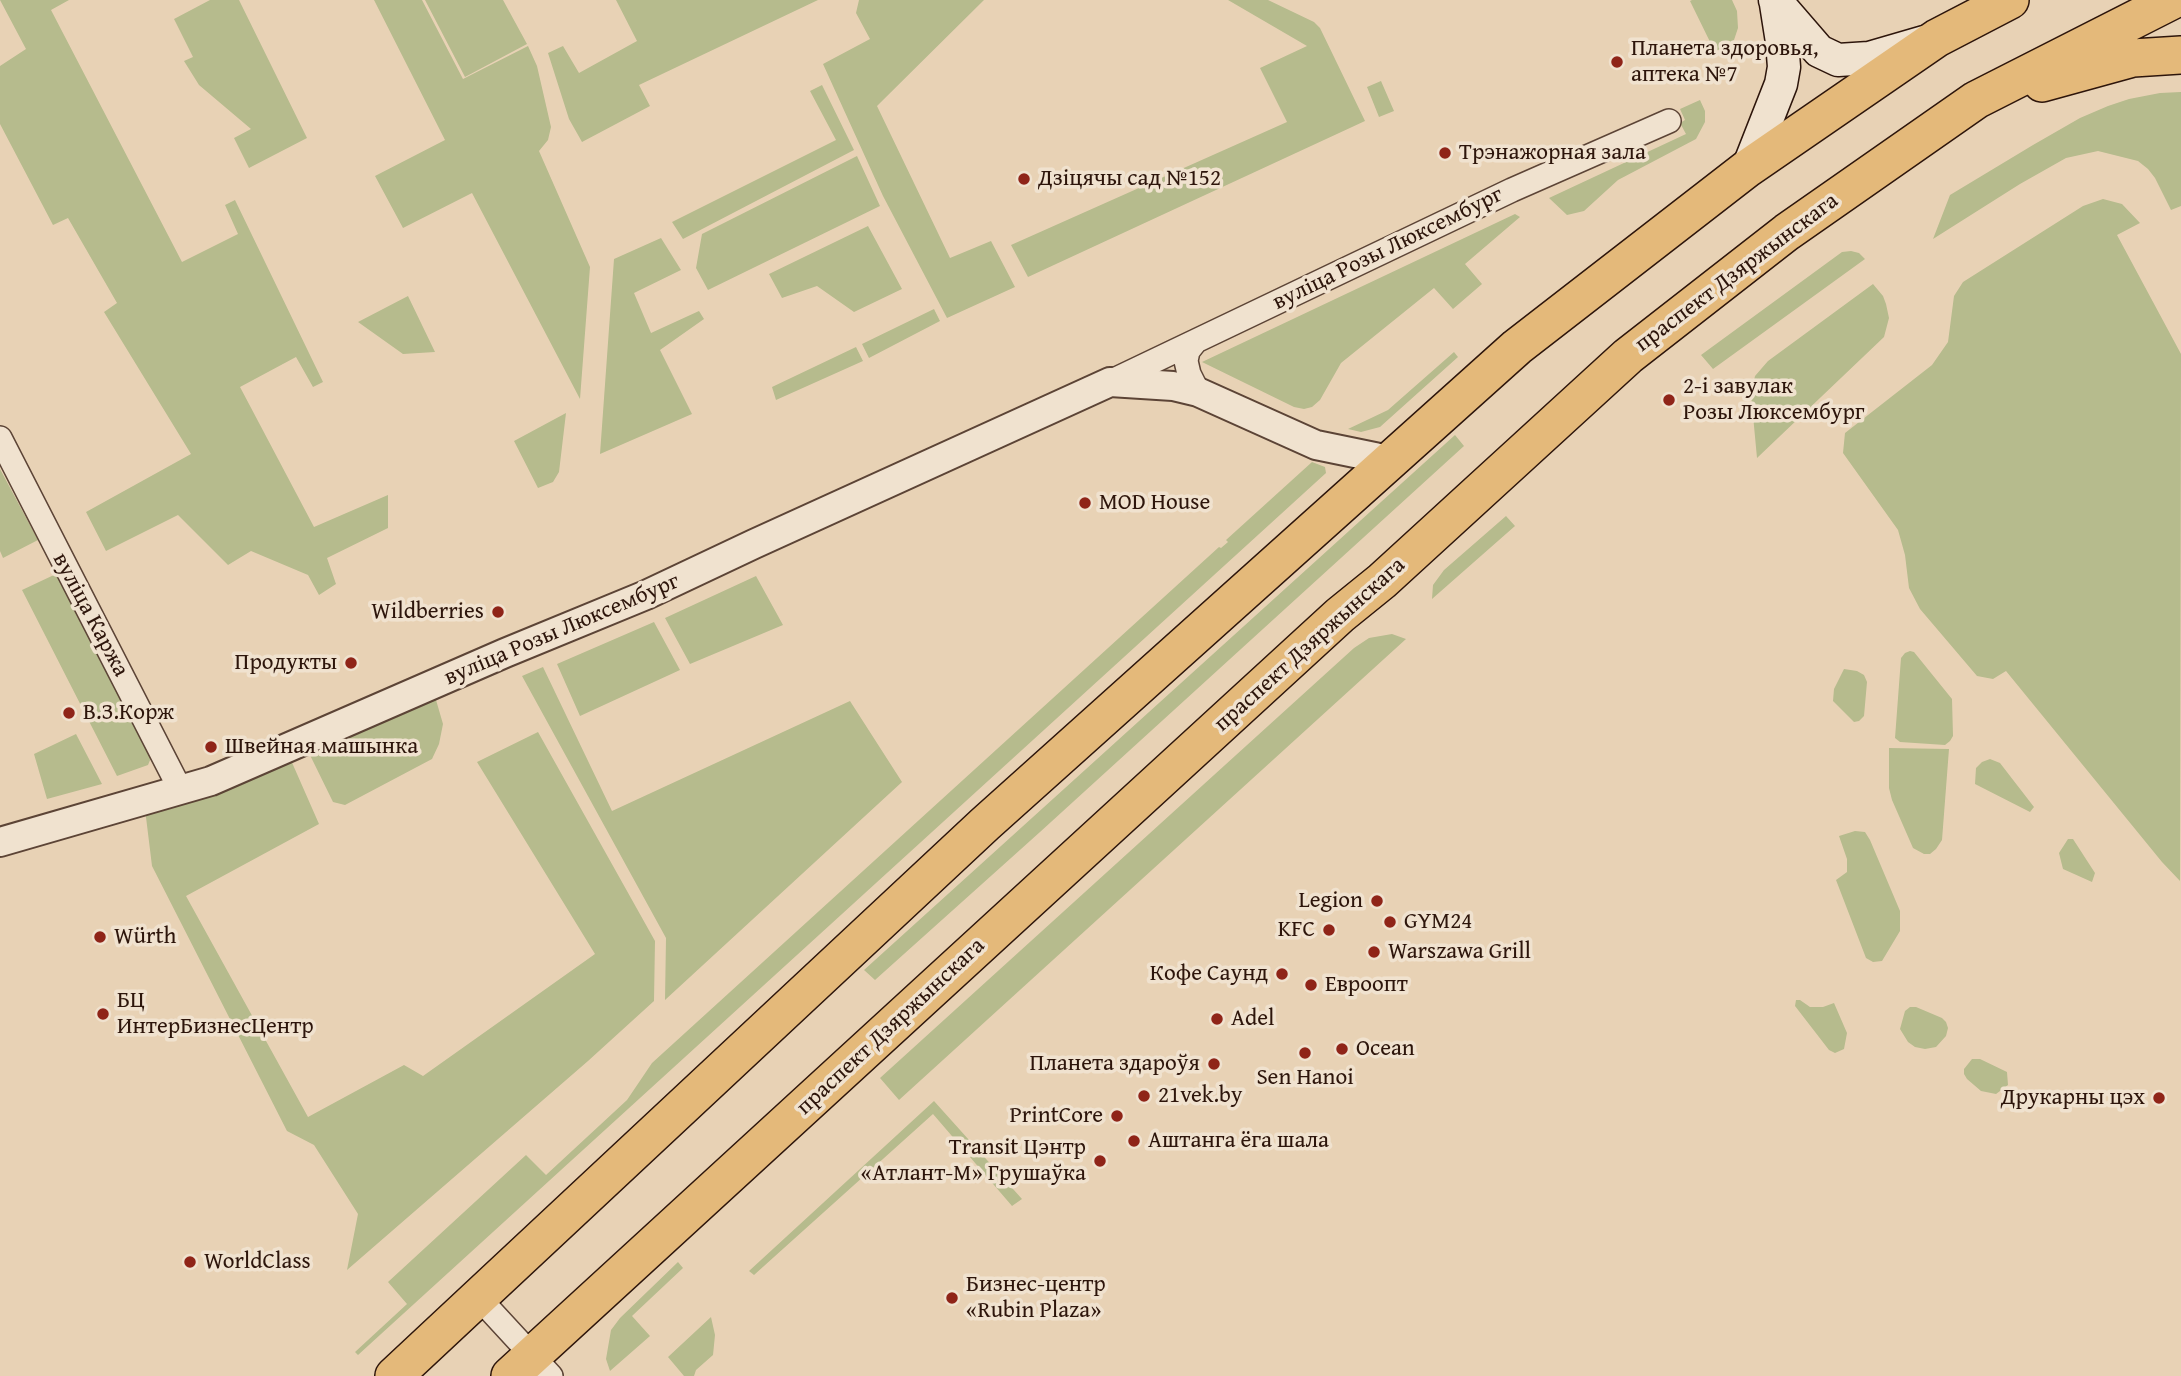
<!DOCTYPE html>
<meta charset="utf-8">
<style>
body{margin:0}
canvas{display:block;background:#e8d2b5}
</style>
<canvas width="2181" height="1376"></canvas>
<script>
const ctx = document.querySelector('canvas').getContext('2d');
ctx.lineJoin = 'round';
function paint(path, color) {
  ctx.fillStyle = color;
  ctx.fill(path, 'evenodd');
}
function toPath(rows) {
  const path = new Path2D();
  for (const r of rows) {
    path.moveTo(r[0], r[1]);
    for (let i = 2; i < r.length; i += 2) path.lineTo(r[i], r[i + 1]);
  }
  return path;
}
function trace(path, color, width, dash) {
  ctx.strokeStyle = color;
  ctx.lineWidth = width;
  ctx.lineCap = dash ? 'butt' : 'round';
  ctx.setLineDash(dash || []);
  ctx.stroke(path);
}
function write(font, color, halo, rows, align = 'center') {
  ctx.font = font + ' "Gentium Book Plus",serif';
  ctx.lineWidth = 7;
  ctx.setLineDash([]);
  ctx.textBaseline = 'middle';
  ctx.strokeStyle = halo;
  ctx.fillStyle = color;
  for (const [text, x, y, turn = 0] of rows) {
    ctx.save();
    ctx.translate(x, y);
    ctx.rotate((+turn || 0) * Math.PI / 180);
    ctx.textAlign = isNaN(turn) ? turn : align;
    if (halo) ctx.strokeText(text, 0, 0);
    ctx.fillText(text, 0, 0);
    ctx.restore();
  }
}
const green = toPath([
 [0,0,69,0,51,10,182,262,238,234,225,205,235,200,323,382,313,387,296,357,240,387,314,527,388,495,388,528,327,558,336,584,319,595,308,575,251,551,228,565,178,515,106,551,86,512,191,454,104,312,117,303,68,218,53,225,0,124,0,66,26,49],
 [210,0,239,0,307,138,249,168,234,138,251,129,199,85,184,61,193,57,174,19],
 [374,0,422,0,463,79,528,46,537,66,551,127,548,140,539,151,590,267,580,399,472,193,403,228,375,176,445,140],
 [425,0,503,0,527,44,465,77],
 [616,0,818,0,639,85,650,106,582,142,569,119,548,53,563,46,579,73,637,41],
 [859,0,984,0,877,106,950,258,991,241,1015,287,947,318,883,196,823,64,870,39,856,13],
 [1228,0,1268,0,1314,22,1320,28,1365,121,1028,277,1011,245,1287,122,1260,68,1307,46],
 [1692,0,1732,0,1737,11,1738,28,1734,40,1715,52,1690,1],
 [1381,81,1394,111,1379,117,1367,87],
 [822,85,854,150,683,239,672,222,836,140,810,91],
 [2181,92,2181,206,2171,210,2155,178,2148,169,2138,161,2098,151,2066,158,2020,184,1933,239,1950,195,2033,145,2080,118,2108,106,2129,99,2160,93],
 [1700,100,1705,111,1705,122,1696,139,1618,180,1584,211,1567,215,1549,198,1686,134,1680,123,1685,120,1680,109],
 [857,156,880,206,708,290,696,268,702,234],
 [2103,199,2122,204,2140,223,2117,235,2181,354,2180,881,2162,862,2006,671,1993,679,1977,676,1920,609,1909,588,1905,555,1898,530,1843,453,1845,433,1932,365,1948,342,1954,296,1963,282,2083,206],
 [1515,214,1520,217,1465,264,1482,284,1453,309,1434,288,1341,363,1320,400,1312,407,1304,409,1294,407,1202,362],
 [868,226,902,289,854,312,817,286,782,298,769,274],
 [661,238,681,270,634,293,651,333,699,311,704,319,660,350,692,414,600,454,614,259],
 [1851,251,1859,253,1865,259,1713,369,1701,355,1842,252],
 [1873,284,1883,296,1886,304,1889,318,1884,337,1757,458,1751,394,1755,376,1768,361],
 [408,296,435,352,403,354,358,322],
 [934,309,940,321,869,358,862,344],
 [856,347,863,361,776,400,772,387],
 [1454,352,1458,357,1380,427,1361,432,1348,429,1388,410],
 [566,413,559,472,553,482,538,488,514,441],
 [1455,435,1464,446,1040,832,875,980,864,970],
 [1312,462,1325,467,1326,473,358,1355,355,1352,407,1304,388,1282,526,1155,546,1175,627,1100,652,1063,1219,547,1221,548,1228,542,1226,540],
 [0,469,38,540,3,558,0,551],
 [1506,516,1515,526,1432,599,1433,585,1444,570],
 [56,574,153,753,148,765,117,776,22,590],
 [756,576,783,625,690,664,665,618],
 [654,622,680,670,580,716,557,664],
 [1392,634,1406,639,899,1100,880,1078,1354,648,1369,638],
 [1910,651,1914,652,1952,699,1953,736,1950,741,1945,745,1900,742,1895,738,1901,658,1905,653],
 [543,667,612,811,850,701,902,782,665,1000,666,938,522,676],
 [1844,669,1857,671,1864,675,1867,682,1864,716,1859,721,1854,722,1833,701,1834,689],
 [434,693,443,724,439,744,432,759,345,805,333,802,308,751],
 [538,732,655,941,654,1001,588,1061,347,1270,358,1214,314,1145,287,1131,152,866,145,809,290,758,319,824,186,896,308,1117,404,1065,423,1076,595,954,477,762],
 [76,734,102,784,47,799,34,754],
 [1889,748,1949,749,1942,840,1936,849,1930,854,1924,854,1913,848,1892,800,1889,788],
 [1990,759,2000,763,2034,807,2030,812,1975,784,1976,768,1982,762],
 [1855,831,1865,832,1870,840,1900,911,1900,931,1882,961,1873,962,1866,958,1836,880,1847,872,1847,859,1839,836],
 [2068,839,2073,839,2095,873,2092,882,2063,869,2059,853],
 [1796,1000,1800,1000,1810,1007,1823,1007,1834,1003,1847,1033,1844,1049,1835,1053,1829,1050,1795,1006],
 [1910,1007,1916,1007,1942,1018,1946,1022,1948,1028,1946,1036,1936,1047,1925,1049,1915,1047,1908,1042,1900,1029,1905,1011],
 [1972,1059,1980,1059,2007,1072,2008,1085,1996,1094,1981,1091,1967,1079,1964,1074,1964,1069],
 [934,1101,1022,1199,1012,1206,933,1114,754,1275,749,1271],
 [678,1262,683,1268,632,1316,650,1336,610,1371,606,1359,611,1330,620,1318],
 [711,1317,715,1335,713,1355,696,1370,694,1376,684,1376,668,1357]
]);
const minor = toPath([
 [1196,341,1188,351,1186,361,1189,374,1198,392],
 [1110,382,1512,190,1669,121],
 [0,438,181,791],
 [479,1298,551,1376]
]);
const tertiary = toPath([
 [0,842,211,781,505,653,646,595,754,544,1110,382,1173,386,1198,392,1316,445,1389,460]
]);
const secondary = toPath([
 [1775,0,1819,51,1838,60,1869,58,1924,42],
 [1748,168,1781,84,1784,67,1782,42,1776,4]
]);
const primary = toPath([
 [2042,83,2133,58,2181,55],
 [394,1376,985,824,1517,347,1748,168,1937,38,2010,0],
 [510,1376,1340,615,1382,581,1628,356,1787,232,1976,100,2173,0]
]);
const markers = [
 [1617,62,7,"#8f2418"],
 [1445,153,7,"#8f2418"],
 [1024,179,7,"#8f2418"],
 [1669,400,7,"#8f2418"],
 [1085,503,7,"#8f2418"],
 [498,612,7,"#8f2418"],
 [351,663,7,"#8f2418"],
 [69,713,7,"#8f2418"],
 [211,747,7,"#8f2418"],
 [1377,901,7,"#8f2418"],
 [1390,922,7,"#8f2418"],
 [1329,930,7,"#8f2418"],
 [100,937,7,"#8f2418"],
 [1374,952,7,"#8f2418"],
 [1282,974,7,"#8f2418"],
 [1311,985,7,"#8f2418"],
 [103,1014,7,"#8f2418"],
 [1217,1019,7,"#8f2418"],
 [1342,1049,7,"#8f2418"],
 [1305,1053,7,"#8f2418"],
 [1214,1064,7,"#8f2418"],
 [1144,1096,7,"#8f2418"],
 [2159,1098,7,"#8f2418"],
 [1117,1116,7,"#8f2418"],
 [1134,1141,7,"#8f2418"],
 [1100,1161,7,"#8f2418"],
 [190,1262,7,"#8f2418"],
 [952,1298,7,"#8f2418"]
];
const poiNames = [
 ["Планета здоровья,",1631,49],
 ["аптека №7",1631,75],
 ["Трэнажорная зала",1459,153],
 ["Дзіцячы сад №152",1038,179],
 ["2-і завулак",1683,387],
 ["Розы Люксембург",1683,413],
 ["MOD House",1099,503],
 ["Wildberries",484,612,"right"],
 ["Продукты",337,663,"right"],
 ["В.З.Корж",83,713],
 ["Швейная машынка",225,747],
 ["Legion",1363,901,"right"],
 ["GYM24",1404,922],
 ["KFC",1315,930,"right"],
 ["Würth",114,937],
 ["Warszawa Grill",1388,952],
 ["Кофе Саунд",1268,974,"right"],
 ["Евроопт",1325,985],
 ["БЦ",117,1001],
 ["ИнтерБизнесЦентр",117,1027],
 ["Adel",1231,1019],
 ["Ocean",1356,1049],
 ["Планета здароўя",1200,1064,"right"],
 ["Sen Hanoi",1305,1078,"center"],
 ["21vek.by",1158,1096],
 ["Друкарны цэх",2145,1098,"right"],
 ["PrintCore",1103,1116,"right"],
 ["Аштанга ёга шала",1148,1141],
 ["Transit Цэнтр",1086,1148,"right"],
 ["«Атлант-М» Грушаўка",1086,1174,"right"],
 ["WorldClass",204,1262],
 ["Бизнес-центр",966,1285],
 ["«Rubin Plaza»",966,1311]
];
const streetNames = [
 ["вуліца Розы Люксембург",1388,249,-26],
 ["праспект Дзяржынскага",1737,273,-37],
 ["вуліца Каржа",90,615,62],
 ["вуліца Розы Люксембург",562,630,-23],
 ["праспект Дзяржынскага",1310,645,-42],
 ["праспект Дзяржынскага",891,1027,-43]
];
paint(green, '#b6bb8d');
trace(minor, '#5c4436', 26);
trace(tertiary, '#5c4436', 32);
trace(secondary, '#2d150b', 35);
trace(primary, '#2d150b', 40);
trace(minor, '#f0e2cf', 23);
trace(tertiary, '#f0e2cf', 28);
trace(secondary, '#f0e2cf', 32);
trace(primary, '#e4b97a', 37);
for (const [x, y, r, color] of markers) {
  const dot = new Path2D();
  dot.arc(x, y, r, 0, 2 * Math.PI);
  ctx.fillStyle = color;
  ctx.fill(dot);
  trace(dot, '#f0e2cf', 2.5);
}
write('23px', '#2d150b', '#f0e2cf', poiNames, 'left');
write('23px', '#2d150b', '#f0e2cf', streetNames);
</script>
